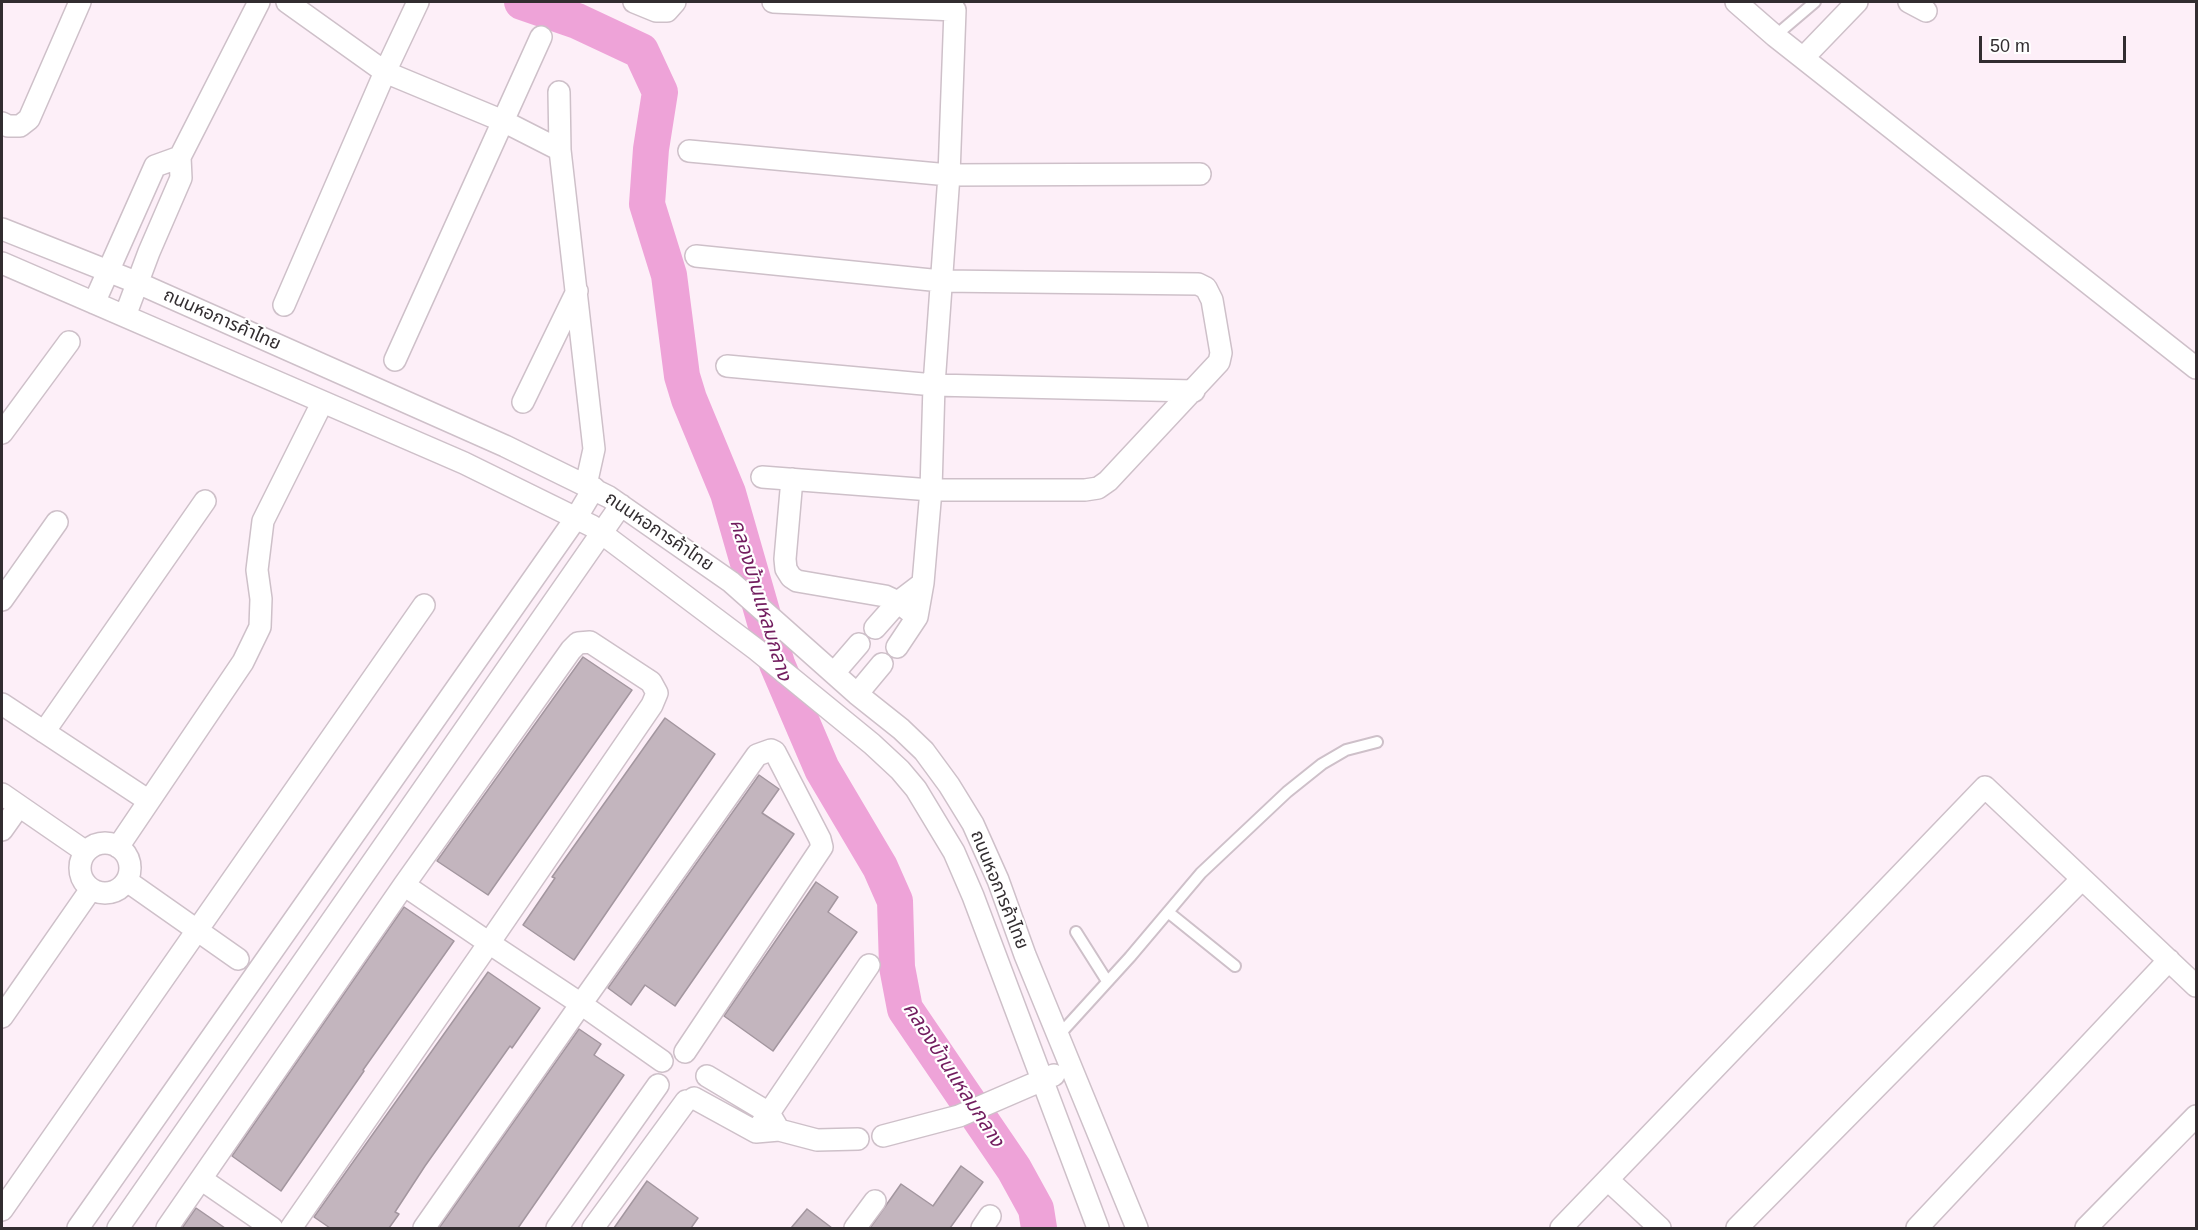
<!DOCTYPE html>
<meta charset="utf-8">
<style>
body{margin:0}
#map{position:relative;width:2198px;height:1230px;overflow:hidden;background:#fdeff8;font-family:Arial,sans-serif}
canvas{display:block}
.frame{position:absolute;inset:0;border:3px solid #322d30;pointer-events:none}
.scale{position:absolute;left:1979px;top:36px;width:147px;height:27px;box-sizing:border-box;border:3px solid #322d30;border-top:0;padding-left:8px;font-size:18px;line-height:21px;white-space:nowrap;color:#322d30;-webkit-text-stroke:4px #fff;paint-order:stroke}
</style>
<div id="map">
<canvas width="2198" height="1230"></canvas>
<div class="frame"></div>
<div class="scale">50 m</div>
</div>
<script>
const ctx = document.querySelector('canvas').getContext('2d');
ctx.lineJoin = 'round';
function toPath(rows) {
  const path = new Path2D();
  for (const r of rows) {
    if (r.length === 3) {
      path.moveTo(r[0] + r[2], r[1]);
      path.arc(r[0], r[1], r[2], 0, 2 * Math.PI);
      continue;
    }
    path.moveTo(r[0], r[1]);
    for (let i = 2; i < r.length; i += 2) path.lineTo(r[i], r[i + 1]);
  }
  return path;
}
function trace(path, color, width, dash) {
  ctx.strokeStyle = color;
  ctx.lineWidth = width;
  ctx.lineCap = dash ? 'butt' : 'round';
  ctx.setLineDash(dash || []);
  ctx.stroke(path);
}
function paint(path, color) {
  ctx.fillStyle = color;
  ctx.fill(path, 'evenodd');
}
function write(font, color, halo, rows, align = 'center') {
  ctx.font = font + ' Arial,"Noto Sans Thai",sans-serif';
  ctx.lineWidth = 4.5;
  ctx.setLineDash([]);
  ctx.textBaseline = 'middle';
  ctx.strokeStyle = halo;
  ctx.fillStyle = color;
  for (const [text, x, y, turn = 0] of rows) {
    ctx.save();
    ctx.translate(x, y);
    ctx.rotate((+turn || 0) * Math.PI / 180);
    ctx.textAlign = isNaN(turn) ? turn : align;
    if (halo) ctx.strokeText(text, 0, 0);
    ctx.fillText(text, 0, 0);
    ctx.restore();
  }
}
const river = toPath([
 [522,2,577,21,641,51,660,92,651,149,647,204,669,275,682,376,689,399,728,493,777,664,822,769,880,867,895,901,897,967,905,1009,1014,1169,1036,1209,1039,1228]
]);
const building = toPath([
 [583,657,632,690,488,895,437,861,583,657],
 [665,718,715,754,574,960,523,925,555,878,552,877,665,718],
 [759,775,779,789,762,813,794,834,675,1006,645,985,631,1005,608,988,759,775],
 [816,882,838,897,828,912,857,932,773,1051,724,1016,816,882],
 [404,907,454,941,363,1070,364,1071,281,1191,232,1156,404,907],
 [488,972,540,1008,512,1048,510,1046,425,1166,395,1212,399,1214,389,1228,330,1228,314,1217,488,972],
 [579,1029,601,1044,594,1055,624,1075,518,1228,439,1228,579,1029],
 [961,1166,983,1182,950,1228,870,1228,901,1184,933,1206,961,1166],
 [647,1181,698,1218,691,1228,614,1228,647,1181],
 [196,1208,225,1228,182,1228,196,1208],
 [807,1209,832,1228,791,1228,807,1209]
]);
const lane = toPath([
 [1775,36,1815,2],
 [1168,912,1235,966],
 [1076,932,1107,981],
 [1059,1035,1130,957,1201,873,1287,792,1322,764,1346,750,1377,742]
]);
const street = toPath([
 [287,2,385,72,503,121,560,150,594,449,586,485],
 [634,2,656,11,667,11,675,2],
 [773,2,955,10,949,175,934,385,931,490,923,583],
 [1736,2,1775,36,2196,368],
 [1909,2,1926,11],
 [1803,58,1857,2],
 [559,92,560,150],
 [2,123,8,126,20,126,29,119,80,2],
 [689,151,949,175,1200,174],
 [2,229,138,283,505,446,609,497,731,582,857,694,901,729,924,751,949,785,973,824,998,880,1025,955,1137,1228],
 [696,256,941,281,1198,284,1206,288,1212,300,1221,353,1219,362,1108,481,1098,488,1085,490,931,490,762,477],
 [2,263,464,463,592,526,757,650,872,744,900,770,916,789,954,852,973,896,1098,1228],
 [94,303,155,166,180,157],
 [284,305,385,72,418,2],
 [125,316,149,252,181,178,180,157,259,2],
 [395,360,541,37],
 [727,366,934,385,1194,391],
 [523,402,577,291],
 [2,433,69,342],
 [792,479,785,559,786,569,791,577,797,581,885,596,898,602,917,617],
 [2,600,57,522],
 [875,628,898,602,923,583,917,617,897,647],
 [834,673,859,644],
 [857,694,882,664],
 [2,704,149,801],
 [44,732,205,501],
 [2,794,86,852],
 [2,830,19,806],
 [105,868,25],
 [118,847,243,662,260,627,261,599,257,570,263,521,322,403],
 [127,881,238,959],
 [2,1017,91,889],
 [662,1061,581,1004,757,755,771,750,775,752,820,839,822,847,685,1052],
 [694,1098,756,1132,779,1130,769,1113,707,1076],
 [779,1130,817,1140,858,1139],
 [756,1132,869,965],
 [883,1136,959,1116,1054,1075],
 [201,1179,272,1228],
 [1608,1180,1660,1228],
 [2,1210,424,605],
 [78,1228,576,518,594,488],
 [118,1228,621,505],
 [167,1228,404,885,571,650,578,643,590,642,651,682,657,693,652,705,489,943,581,1004,424,1228],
 [291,1228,489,943,404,885],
 [557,1228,658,1085],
 [593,1228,686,1101],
 [855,1228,875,1201],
 [982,1228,990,1216],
 [1561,1228,1985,787,2196,986],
 [1737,1228,2082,879],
 [1917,1228,2169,960],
 [2086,1228,2196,1116]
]);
const streetNames = [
 ["ถนนหอการค้าไทย",222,320,24],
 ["ถนนหอการค้าไทย",659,532,34],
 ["ถนนหอการค้าไทย",999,890,68]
];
const waterNames = [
 ["คลองบ้านแหลมกลาง",760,600,73],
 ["คลองบ้านแหลมกลาง",953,1075,57]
];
trace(river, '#eea3d8', 36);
paint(building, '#c3b5be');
trace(building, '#a3969f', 1.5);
trace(lane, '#cec0c9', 14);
trace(street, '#cec0c9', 24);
trace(lane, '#fff', 10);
trace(street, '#fff', 21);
write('18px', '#322d30', '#fff', streetNames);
write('italic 20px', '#721d5f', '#fff', waterNames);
</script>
